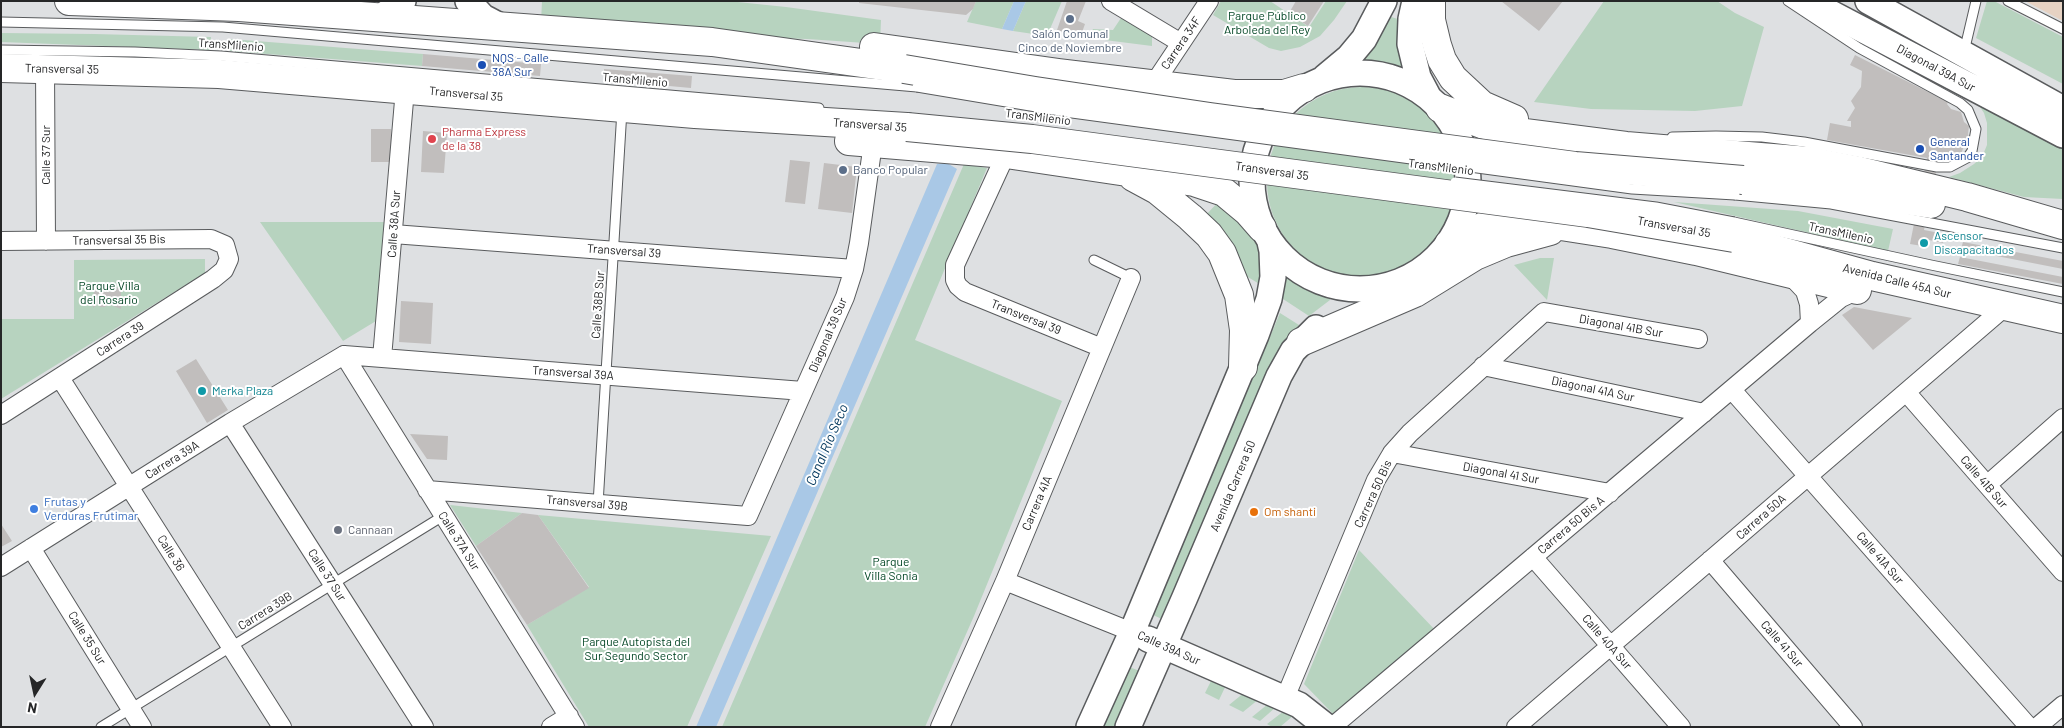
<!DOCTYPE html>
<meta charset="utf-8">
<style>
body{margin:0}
#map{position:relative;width:2064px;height:728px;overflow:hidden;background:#dee0e2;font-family:Barlow,sans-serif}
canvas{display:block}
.frame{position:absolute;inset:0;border:2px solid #252627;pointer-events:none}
.north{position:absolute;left:10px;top:668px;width:50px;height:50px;-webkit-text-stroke:4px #fff;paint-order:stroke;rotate:190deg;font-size:14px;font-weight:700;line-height:20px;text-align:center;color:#252627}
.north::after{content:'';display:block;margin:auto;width:18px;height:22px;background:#252627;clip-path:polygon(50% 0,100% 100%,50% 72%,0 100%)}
</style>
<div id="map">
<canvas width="2064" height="728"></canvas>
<div class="frame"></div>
<div class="north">N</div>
</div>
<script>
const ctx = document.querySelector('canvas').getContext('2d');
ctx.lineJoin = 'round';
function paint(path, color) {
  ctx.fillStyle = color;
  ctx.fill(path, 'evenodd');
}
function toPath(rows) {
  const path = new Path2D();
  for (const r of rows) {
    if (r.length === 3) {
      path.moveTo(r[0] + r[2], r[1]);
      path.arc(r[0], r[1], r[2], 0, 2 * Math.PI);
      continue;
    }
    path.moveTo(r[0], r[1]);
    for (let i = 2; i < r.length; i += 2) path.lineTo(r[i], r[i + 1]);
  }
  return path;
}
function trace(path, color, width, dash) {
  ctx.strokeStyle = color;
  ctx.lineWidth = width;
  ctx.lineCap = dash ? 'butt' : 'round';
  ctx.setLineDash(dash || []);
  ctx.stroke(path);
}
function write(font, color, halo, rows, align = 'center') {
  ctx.font = font + ' Barlow,sans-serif';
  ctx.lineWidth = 4;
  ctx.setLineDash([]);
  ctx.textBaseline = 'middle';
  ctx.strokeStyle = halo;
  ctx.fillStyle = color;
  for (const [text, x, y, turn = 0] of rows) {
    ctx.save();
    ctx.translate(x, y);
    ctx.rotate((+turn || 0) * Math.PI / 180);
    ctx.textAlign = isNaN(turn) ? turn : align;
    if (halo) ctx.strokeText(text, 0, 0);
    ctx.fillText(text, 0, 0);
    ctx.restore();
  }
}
const education = toPath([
 [2025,1,2063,1,2063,21]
]);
const green = toPath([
 [542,1,728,1,786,7,881,20,880,44,807,39,719,36,541,23],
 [976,1,1014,1,1002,29,967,22],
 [1026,1,1062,1,1047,36,1013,31],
 [1221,1,1270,1,1309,27,1326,1,1347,1,1334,20,1320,36,1300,47,1281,51,1269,48,1213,15],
 [1604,1,1717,1,1735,13,1764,27,1742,106,1695,111,1591,109,1534,102],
 [1987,1,1994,1,2063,37,2063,84,1976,38],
 [1388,16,1401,20,1404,68,1402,69,1385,62,1361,62],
 [1121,18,1152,35,1152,46,1089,38,1093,29,1113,30],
 [1,33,94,34,211,37,210,50,1,42],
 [230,39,423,54,422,66,229,51],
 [1362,182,95],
 [1976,101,2063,147,2063,199,2024,197,1949,177,1960,173,1974,164,1982,157,1987,145,1987,123,1984,113],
 [964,164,987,168,915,340,1062,401,974,616,925,727,722,727],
 [1221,199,1257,241,1263,262,1261,285,1238,271,1205,216],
 [1674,202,1798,211,1893,229,1888,251],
 [260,222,384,222,376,321,343,341],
 [1540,258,1554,258,1547,300,1514,265],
 [205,259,205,273,1,399,1,319,74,319,74,260],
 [1284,271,1287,271,1307,285,1328,294,1331,297,1330,300,1309,316,1283,299],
 [1280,313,1299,325,1277,352,1164,620,1153,615],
 [450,505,522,513,476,546],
 [538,515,771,536,687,727,589,727,527,625,589,587],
 [1359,550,1436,631,1335,716,1304,684],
 [1129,667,1140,671,1116,727,1102,727],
 [1213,677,1227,683,1219,700,1205,693],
 [1245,692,1259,699,1243,712,1229,705],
 [1268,704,1276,707,1260,721,1252,717],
 [1284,711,1294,715,1280,727,1272,727,1267,724]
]);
const water = toPath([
 [1014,1,1026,1,1013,31,1002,29],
 [947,163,957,169,716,727,696,727,937,164]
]);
const building = toPath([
 [859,1,976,1,973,9,966,15,859,3],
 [1067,1,1086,1,1078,21,1085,24,1080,38,1057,30],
 [1296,1,1324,1,1308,26,1289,13],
 [1501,1,1563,1,1539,31],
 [423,54,541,64,540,76,422,66],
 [1855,55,1948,102,1947,104,1951,109,1961,112,1964,122,1969,126,1968,134,1970,142,1964,146,1961,154,1955,154,1949,158,1940,153,1924,230,1945,234,1943,243,1929,240,1928,247,1910,244,1927,158,1827,140,1830,123,1851,127,1851,121,1847,121,1855,108,1851,101,1861,87,1862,71,1850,65],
 [604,69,692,76,691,88,604,80],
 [371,129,391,129,391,162,371,162],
 [423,131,447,133,444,173,421,172],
 [790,160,810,162,805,204,785,202],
 [824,163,857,167,852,213,818,209],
 [1963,242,2063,261,2063,269,1961,249],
 [1960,257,2063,277,2063,284,1958,264],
 [121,286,121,309,108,304,105,307,100,307,98,304,93,308,94,288,98,292,100,290,109,292],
 [401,301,433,303,431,344,399,342],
 [1854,307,1912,318,1873,350,1842,315],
 [196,359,228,410,207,423,176,371],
 [410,434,448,436,447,460,427,459],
 [522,513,538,515,589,588,527,625,476,546],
 [1,524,12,541,1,547]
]);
const lane = toPath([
 [2008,1,2063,29],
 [1,22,223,27,917,87],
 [1,50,135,52,221,56,819,108],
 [1964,52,1976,1],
 [1672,137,1716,136,1762,137,1804,142,1937,167,1950,167,1967,158,1972,151,1976,129,1968,110,1960,103,1859,48,1788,1],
 [1735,195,1831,204,2063,248],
 [1734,222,1931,265,2063,292],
 [1094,260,1131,278],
 [598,504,622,110],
 [101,727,443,516]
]);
const street = toPath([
 [1111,1,1181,43],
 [45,68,46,241],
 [1153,85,1209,1],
 [1006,154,955,265,955,280,958,286,965,292,1102,348],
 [393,234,854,269],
 [1,241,211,239,225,245,229,259,224,270,213,279,1,415],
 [1790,275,1805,291,1809,304,1810,323],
 [344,355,803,391],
 [344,355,575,727],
 [382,358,405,89],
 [1483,366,1704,413],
 [60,378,282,727],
 [1732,390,2029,727],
 [1906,392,2063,572],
 [230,423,424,727],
 [1392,453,1610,493],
 [1987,485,2063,418],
 [427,490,748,516,845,297,854,269,859,243,873,143],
 [31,548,142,727],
 [1533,557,1681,727],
 [1710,560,1853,727],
 [1,567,230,423,344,355],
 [1005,581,1132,632],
 [1285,698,1376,480,1392,453,1410,433,1544,312,1698,339],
 [551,727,569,716],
 [940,727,1005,581,1131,278],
 [1332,727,1810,323,1841,298,1860,289],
 [1516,727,2005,307],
 [2037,727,2063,705]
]);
const secondary = toPath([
 [468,1,483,17,502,27],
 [1415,1,1411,19,1410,44,1418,77,1428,96],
 [1808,1,2063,135],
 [1868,1,2063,109],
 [381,17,403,1],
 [1360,181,108],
 [1325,77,1349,57,1364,39,1384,1],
 [1148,639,1299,705,1327,727],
 [1089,727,1132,632,1256,335,1269,299,1273,277,1272,251,1270,242],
 [1128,727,1185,597,1279,376,1293,351,1316,328]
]);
const highway = toPath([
 [69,1,239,7,712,42,904,69],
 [1431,1,1431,20,1437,45,1442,60,1453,78,1482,105,1514,119],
 [874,47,1059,73,1234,94,1284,94,1304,88],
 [1,68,219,74,695,114,907,127],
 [1440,108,1484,125,1509,131,1626,146,1809,161,1860,171,1967,197,2063,225],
 [849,141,1006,154,1194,182,1224,192,1248,212,1262,228],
 [1133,177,1157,190,1190,217,1209,235,1222,253,1239,295,1244,330,1243,367],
 [1743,180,1817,187,1931,204],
 [1734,238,1872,276,2063,319],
 [1449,244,1486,225,1512,221,1535,222,1612,234,1696,251,1857,290],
 [1301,342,1415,293,1475,256,1506,243,1550,231]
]);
const laneBridge = toPath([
 [917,87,1072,113,1632,189,1735,195],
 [1455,182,1656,207,1734,222]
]);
const highwayBridge = toPath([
 [904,69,1035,91,1210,117,1575,166,1743,180],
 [907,127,1032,139,1588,213,1734,238]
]);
const markers = [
 [1070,19,5,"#5c6f8a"],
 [482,65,5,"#1a4fb4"],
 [432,139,5,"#e0444e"],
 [1920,149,5,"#1a4fb4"],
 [843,170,5,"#5c6f8a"],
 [1924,243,5,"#0f9aa8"],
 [202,391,5,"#0f9aa8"],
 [34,509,5,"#3f7fe0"],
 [1254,512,5,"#e8710a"],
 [338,530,5,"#6b7280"]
];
const parkNames = [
 ["Parque Público",1267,16],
 ["Arboleda del Rey",1267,30],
 ["Parque Villa",109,286],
 ["del Rosario",109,300],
 ["Parque",891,562],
 ["Villa Sonia",891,576],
 ["Parque Autopista del",636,642],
 ["Sur Segundo Sector",636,656]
];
const serviceNames = [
 ["Salón Comunal",1070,34],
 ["Cinco de Noviembre",1070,48],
 ["Banco Popular",853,170,"left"]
];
const streetNames = [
 ["Carrera 34F",1181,43,-56],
 ["TransMilenio",231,45,4],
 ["Diagonal 39A Sur",1936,68,28],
 ["Transversal 35",62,69,1],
 ["TransMilenio",635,80,5],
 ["Transversal 35",466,94,5],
 ["TransMilenio",1038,117,7],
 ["Transversal 35",870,125,4],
 ["Calle 37 Sur",46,155,-90],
 ["TransMilenio",1441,167,7],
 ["Transversal 35",1272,171,8],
 ["Calle 38A Sur",394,224,-86],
 ["Transversal 35",1674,227,10],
 ["TransMilenio",1841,233,12],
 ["Transversal 35 Bis",119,240,-1],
 ["Transversal 39",624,251,4],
 ["Avenida Calle 45A Sur",1897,281,14],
 ["Calle 38B Sur",598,305,-86],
 ["Transversal 39",1026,317,22],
 ["Diagonal 41B Sur",1621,326,10],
 ["Diagonal 39 Sur",828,335,-67],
 ["Carrera 39",120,339,-33],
 ["Transversal 39A",573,373,4],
 ["Diagonal 41A Sur",1593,389,12],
 ["Carrera 39A",172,460,-32],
 ["Diagonal 41 Sur",1501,473,10],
 ["Calle 41B Sur",1984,482,49],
 ["Avenida Carrera 50",1233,486,-67],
 ["Carrera 50 Bis",1373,494,-65],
 ["Transversal 39B",587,503,5],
 ["Carrera 41A",1037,503,-67],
 ["Carrera 50A",1761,517,-41],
 ["Carrera 50 Bis A",1571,525,-40],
 ["Calle 37A Sur",459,541,58],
 ["Calle 36",171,553,58],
 ["Calle 41A Sur",1880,558,49],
 ["Calle 37 Sur",327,575,57],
 ["Carrera 39B",265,611,-32],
 ["Calle 35 Sur",87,638,58],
 ["Calle 40A Sur",1607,642,49],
 ["Calle 41 Sur",1782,644,49],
 ["Calle 39A Sur",1169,648,24]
];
const transitNames = [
 ["NQS - Calle",492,58],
 ["38A Sur",492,72],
 ["General",1930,142],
 ["Santander",1930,156]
];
const healthNames = [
 ["Pharma Express",442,132],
 ["de la 38",442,146]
];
const cultureNames = [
 ["Ascensor",1934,236],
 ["Discapacitados",1934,250],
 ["Merka Plaza",212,391]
];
const shopNames = [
 ["Frutas y",44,502],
 ["Verduras Frutimar",44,516]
];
const foodNames = [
 ["Om shanti",1264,512]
];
const worshipNames = [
 ["Cannaan",348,530]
];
const waterNames = [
 ["Canal Río Seco",827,445,-67]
];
paint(education, '#e6d2c3');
paint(green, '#b7d3bf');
paint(water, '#a9c8e6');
paint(building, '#c1bebd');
trace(lane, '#595b5d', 11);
trace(street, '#595b5d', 20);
trace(secondary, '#595b5d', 28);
trace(highway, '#595b5d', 30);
trace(lane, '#fff', 9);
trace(street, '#fff', 18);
trace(secondary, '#fff', 25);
trace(highway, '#fff', 28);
trace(laneBridge, '#595b5d', 11, []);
trace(highwayBridge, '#595b5d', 30, []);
trace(laneBridge, '#fff', 9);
trace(highwayBridge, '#fff', 28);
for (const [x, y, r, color] of markers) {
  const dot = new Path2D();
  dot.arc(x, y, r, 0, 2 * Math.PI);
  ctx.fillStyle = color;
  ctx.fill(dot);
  trace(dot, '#fff', 2);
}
write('12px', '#024524', '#fff', parkNames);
write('12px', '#4e5e75', '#fff', serviceNames);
write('12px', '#252627', '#fff', streetNames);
write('12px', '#164399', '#fff', transitNames, 'left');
write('12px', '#be3a42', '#fff', healthNames, 'left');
write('12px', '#0d838f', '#fff', cultureNames, 'left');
write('12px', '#366cbe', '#fff', shopNames, 'left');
write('12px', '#c56008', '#fff', foodNames, 'left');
write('12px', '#5b616d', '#fff', worshipNames, 'left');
write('italic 14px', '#00365c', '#fff', waterNames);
</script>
